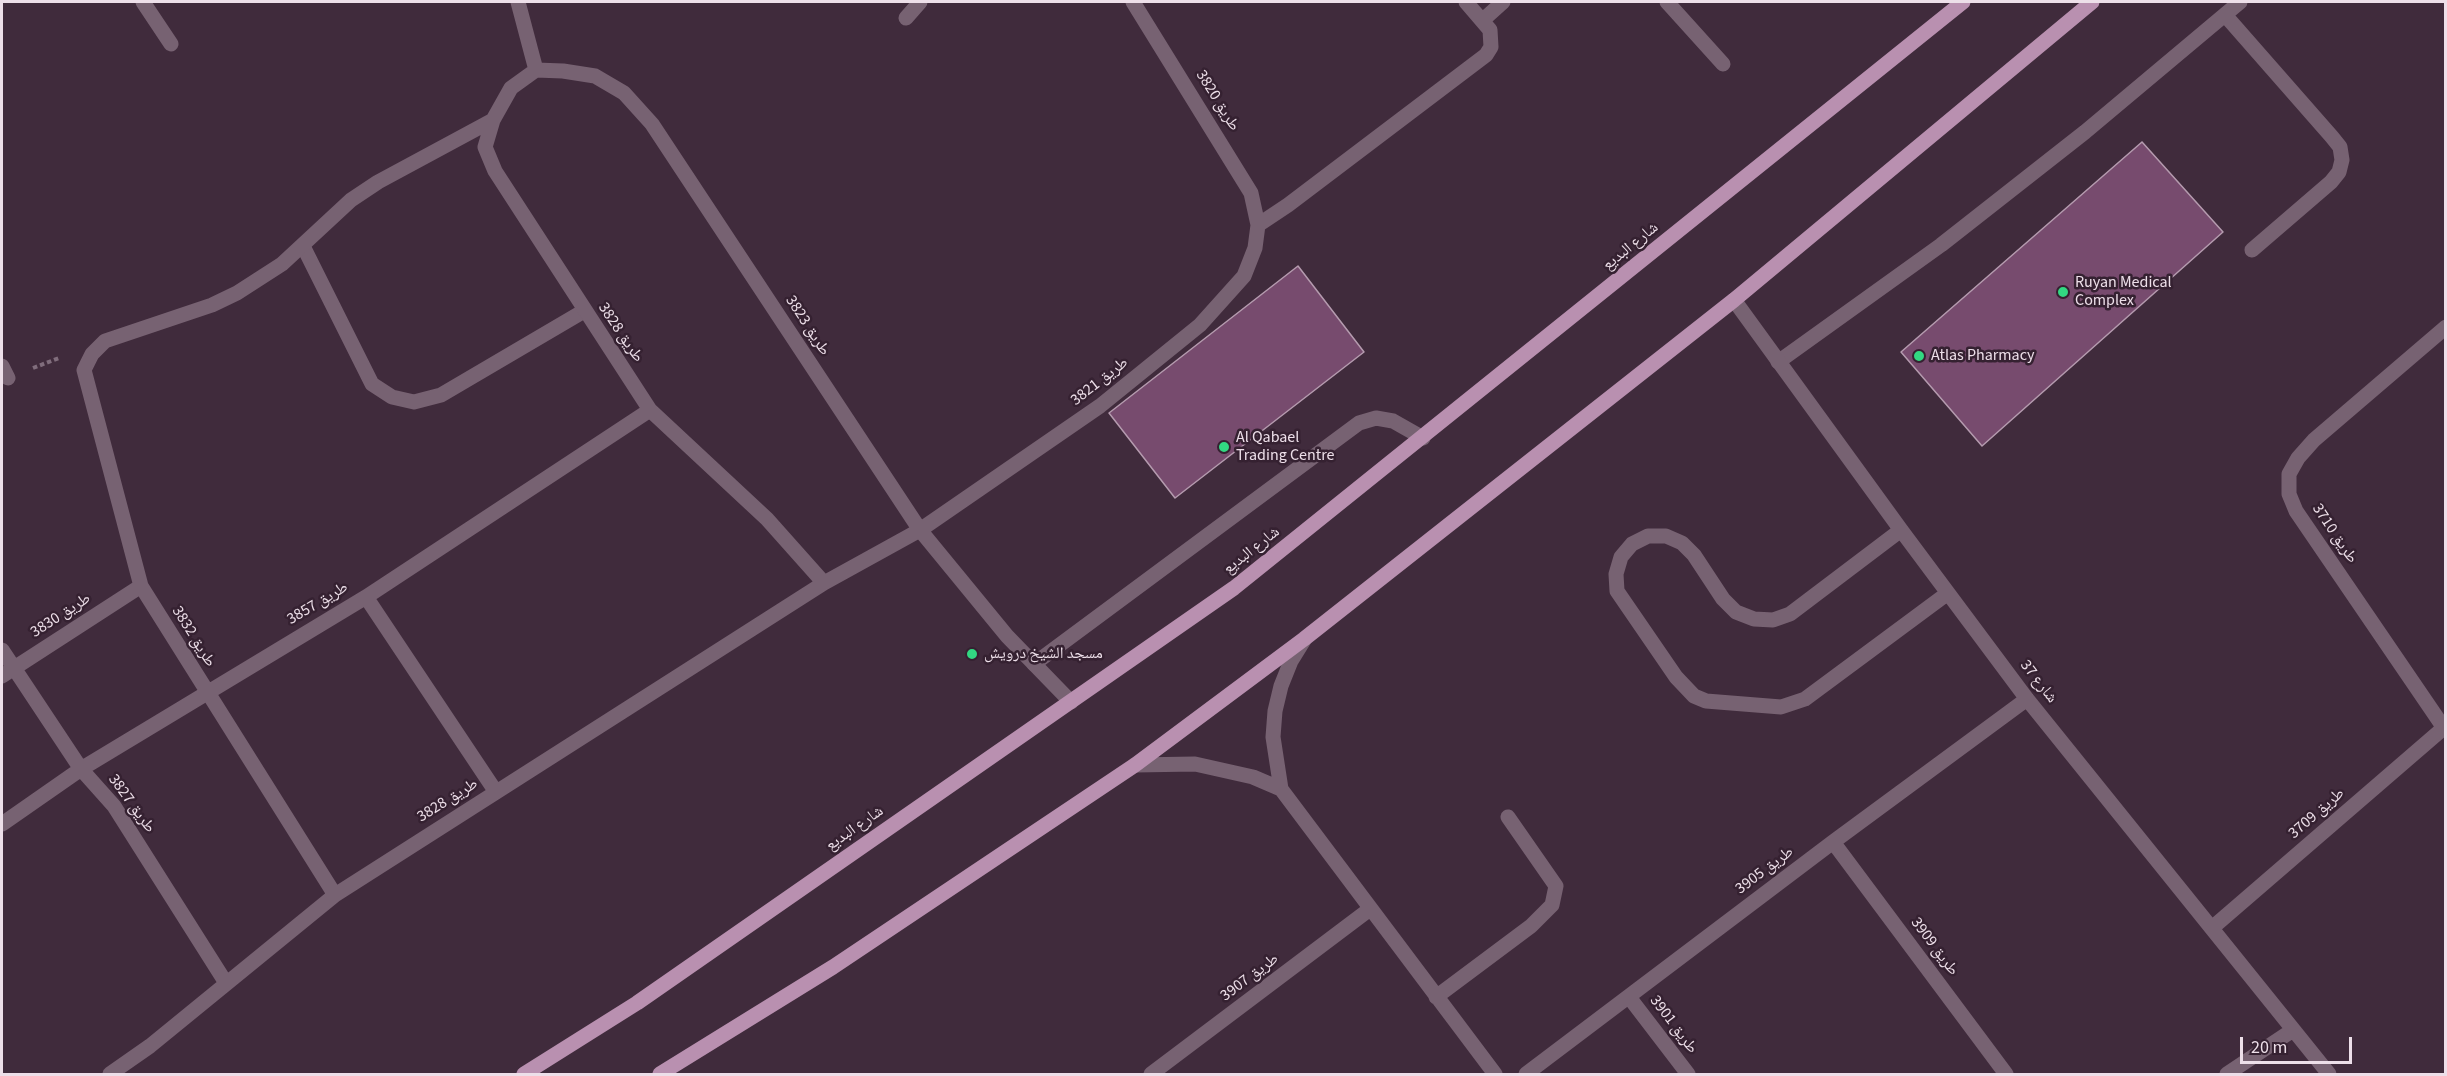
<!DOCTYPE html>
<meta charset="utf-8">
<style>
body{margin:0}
#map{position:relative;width:2447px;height:1076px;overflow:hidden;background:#402b3c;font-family:"Source Sans 3",sans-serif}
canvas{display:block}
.frame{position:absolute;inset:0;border:3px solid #eddfe9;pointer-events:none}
.scale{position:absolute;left:2240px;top:1037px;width:112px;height:27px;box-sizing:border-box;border:3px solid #eddfe9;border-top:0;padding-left:8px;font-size:18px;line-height:21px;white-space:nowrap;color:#eddfe9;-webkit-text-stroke:4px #352131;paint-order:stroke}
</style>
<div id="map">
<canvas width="2447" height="1076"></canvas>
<div class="frame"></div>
<div class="scale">20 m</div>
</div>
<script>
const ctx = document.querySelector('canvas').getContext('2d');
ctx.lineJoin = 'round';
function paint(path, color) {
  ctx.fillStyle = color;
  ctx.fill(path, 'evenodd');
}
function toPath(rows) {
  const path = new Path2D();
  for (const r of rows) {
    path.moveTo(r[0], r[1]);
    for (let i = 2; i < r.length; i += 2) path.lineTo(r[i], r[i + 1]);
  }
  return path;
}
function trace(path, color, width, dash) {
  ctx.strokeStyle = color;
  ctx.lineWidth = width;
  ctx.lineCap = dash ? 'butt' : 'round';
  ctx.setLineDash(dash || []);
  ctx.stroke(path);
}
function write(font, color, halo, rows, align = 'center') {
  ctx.font = font + ' "Source Sans 3","Noto Naskh Arabic",sans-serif';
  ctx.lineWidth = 5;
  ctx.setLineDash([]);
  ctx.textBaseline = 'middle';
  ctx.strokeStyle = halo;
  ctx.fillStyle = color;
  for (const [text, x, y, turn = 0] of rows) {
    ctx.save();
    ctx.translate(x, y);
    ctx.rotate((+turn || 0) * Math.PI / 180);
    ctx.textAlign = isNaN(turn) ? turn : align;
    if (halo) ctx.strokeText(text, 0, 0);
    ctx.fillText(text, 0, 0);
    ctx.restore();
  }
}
const building = toPath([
 [2142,142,2223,232,1982,446,1901,352,2142,142],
 [1298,266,1364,352,1175,498,1109,413,1298,266]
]);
const path = toPath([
 [33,368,59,358]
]);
const service = toPath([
 [1667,2,1723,64],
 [2225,15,2332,137,2340,147,2342,160,2339,172,2331,182,2252,250],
 [906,18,920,2],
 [303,246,372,384,392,397,414,402,441,395,584,311],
 [1778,362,1941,245,2085,132,2240,2],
 [1034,664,1359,423,1376,418,1393,421,1423,438]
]);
const minor = toPath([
 [143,2,171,44],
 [518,2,536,70],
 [1483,20,1503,2],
 [536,70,563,71,595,76,624,93,652,124,920,530,1007,636,1071,702],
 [536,70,511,88,493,120,485,147,495,171,650,410,767,519,824,583],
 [1258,225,1288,205,1486,55,1491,47,1490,30,1466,2],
 [1734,300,1901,530,2027,699,2329,1074],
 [2,366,8,378],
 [1901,530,1790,614,1773,620,1754,619,1736,612,1723,599,1694,555,1682,543,1666,536,1648,536,1632,544,1621,557,1616,574,1617,591,1676,677,1694,696,1706,701,1781,707,1805,699,1948,593],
 [366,597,496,792],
 [1304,640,1291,661,1281,686,1275,711,1273,737,1281,789,1495,1074],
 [2,650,81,769,114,806,226,983],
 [2,676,141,586],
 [2444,728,2296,511,2289,494,2289,474,2298,458,2314,440,2446,327],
 [1135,765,1195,764,1253,777,1281,789],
 [2,824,81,769,366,597,650,410],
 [1833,842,2006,1074],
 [335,895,141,586,84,370,92,354,105,341,212,305,237,293,282,264,351,200,378,182,493,120],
 [2212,928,2446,726],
 [1436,997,1531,926,1552,905,1556,886,1508,817],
 [1629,997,1688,1074],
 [110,1074,150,1046,335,895,824,583,920,530,1100,406,1200,325,1244,276,1255,248,1258,225,1251,193,1133,2],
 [1151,1074,1370,909],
 [1526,1074,1833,842,2027,699],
 [2227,1074,2293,1030]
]);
const primary = toPath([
 [524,1074,637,1003,1234,588,1963,2],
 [660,1074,833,967,1135,765,1304,639,1734,300,2092,2]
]);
const markers = [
 [2063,292,6,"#32d882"],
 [1919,356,6,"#32d882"],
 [1224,447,6,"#32d882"],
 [972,654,6,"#32d882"]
];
const streetNames = [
 ["طريق 3820",1217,101,58],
 ["شارع البديع",1631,247,-39],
 ["طريق 3823",807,326,57],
 ["طريق 3828",620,333,56],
 ["طريق 3821",1100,382,-38],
 ["طريق 3710",2334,534,56],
 ["شارع البديع",1252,551,-38],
 ["طريق 3857",318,604,-31],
 ["طريق 3830",61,616,-33],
 ["طريق 3832",193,637,58],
 ["شارع 37",2038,682,52],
 ["طريق 3828",448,801,-32],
 ["طريق 3827",131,804,54],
 ["طريق 3709",2317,814,-41],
 ["شارع البديع",855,829,-35],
 ["طريق 3905",1765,871,-37],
 ["طريق 3909",1934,947,53],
 ["طريق 3907",1250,978,-37],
 ["طريق 3901",1673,1025,53]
];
const poiNames = [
 ["Ruyan Medical",2075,283],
 ["Complex",2075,301],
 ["Atlas Pharmacy",1931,356],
 ["Al Qabael",1236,438],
 ["Trading Centre",1236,456],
 ["مسجد الشيخ درويش",984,654]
];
paint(building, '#774b6e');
trace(building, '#b59baf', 1.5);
trace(path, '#806d7c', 4, [4.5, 3]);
trace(service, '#776272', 15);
trace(minor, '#776272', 15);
trace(primary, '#b990b0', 15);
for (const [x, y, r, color] of markers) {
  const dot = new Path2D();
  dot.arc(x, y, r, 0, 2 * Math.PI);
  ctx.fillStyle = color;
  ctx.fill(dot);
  trace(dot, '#352131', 2);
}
write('16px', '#eddfe9', '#352131', streetNames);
write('16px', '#eddfe9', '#352131', poiNames, 'left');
</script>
